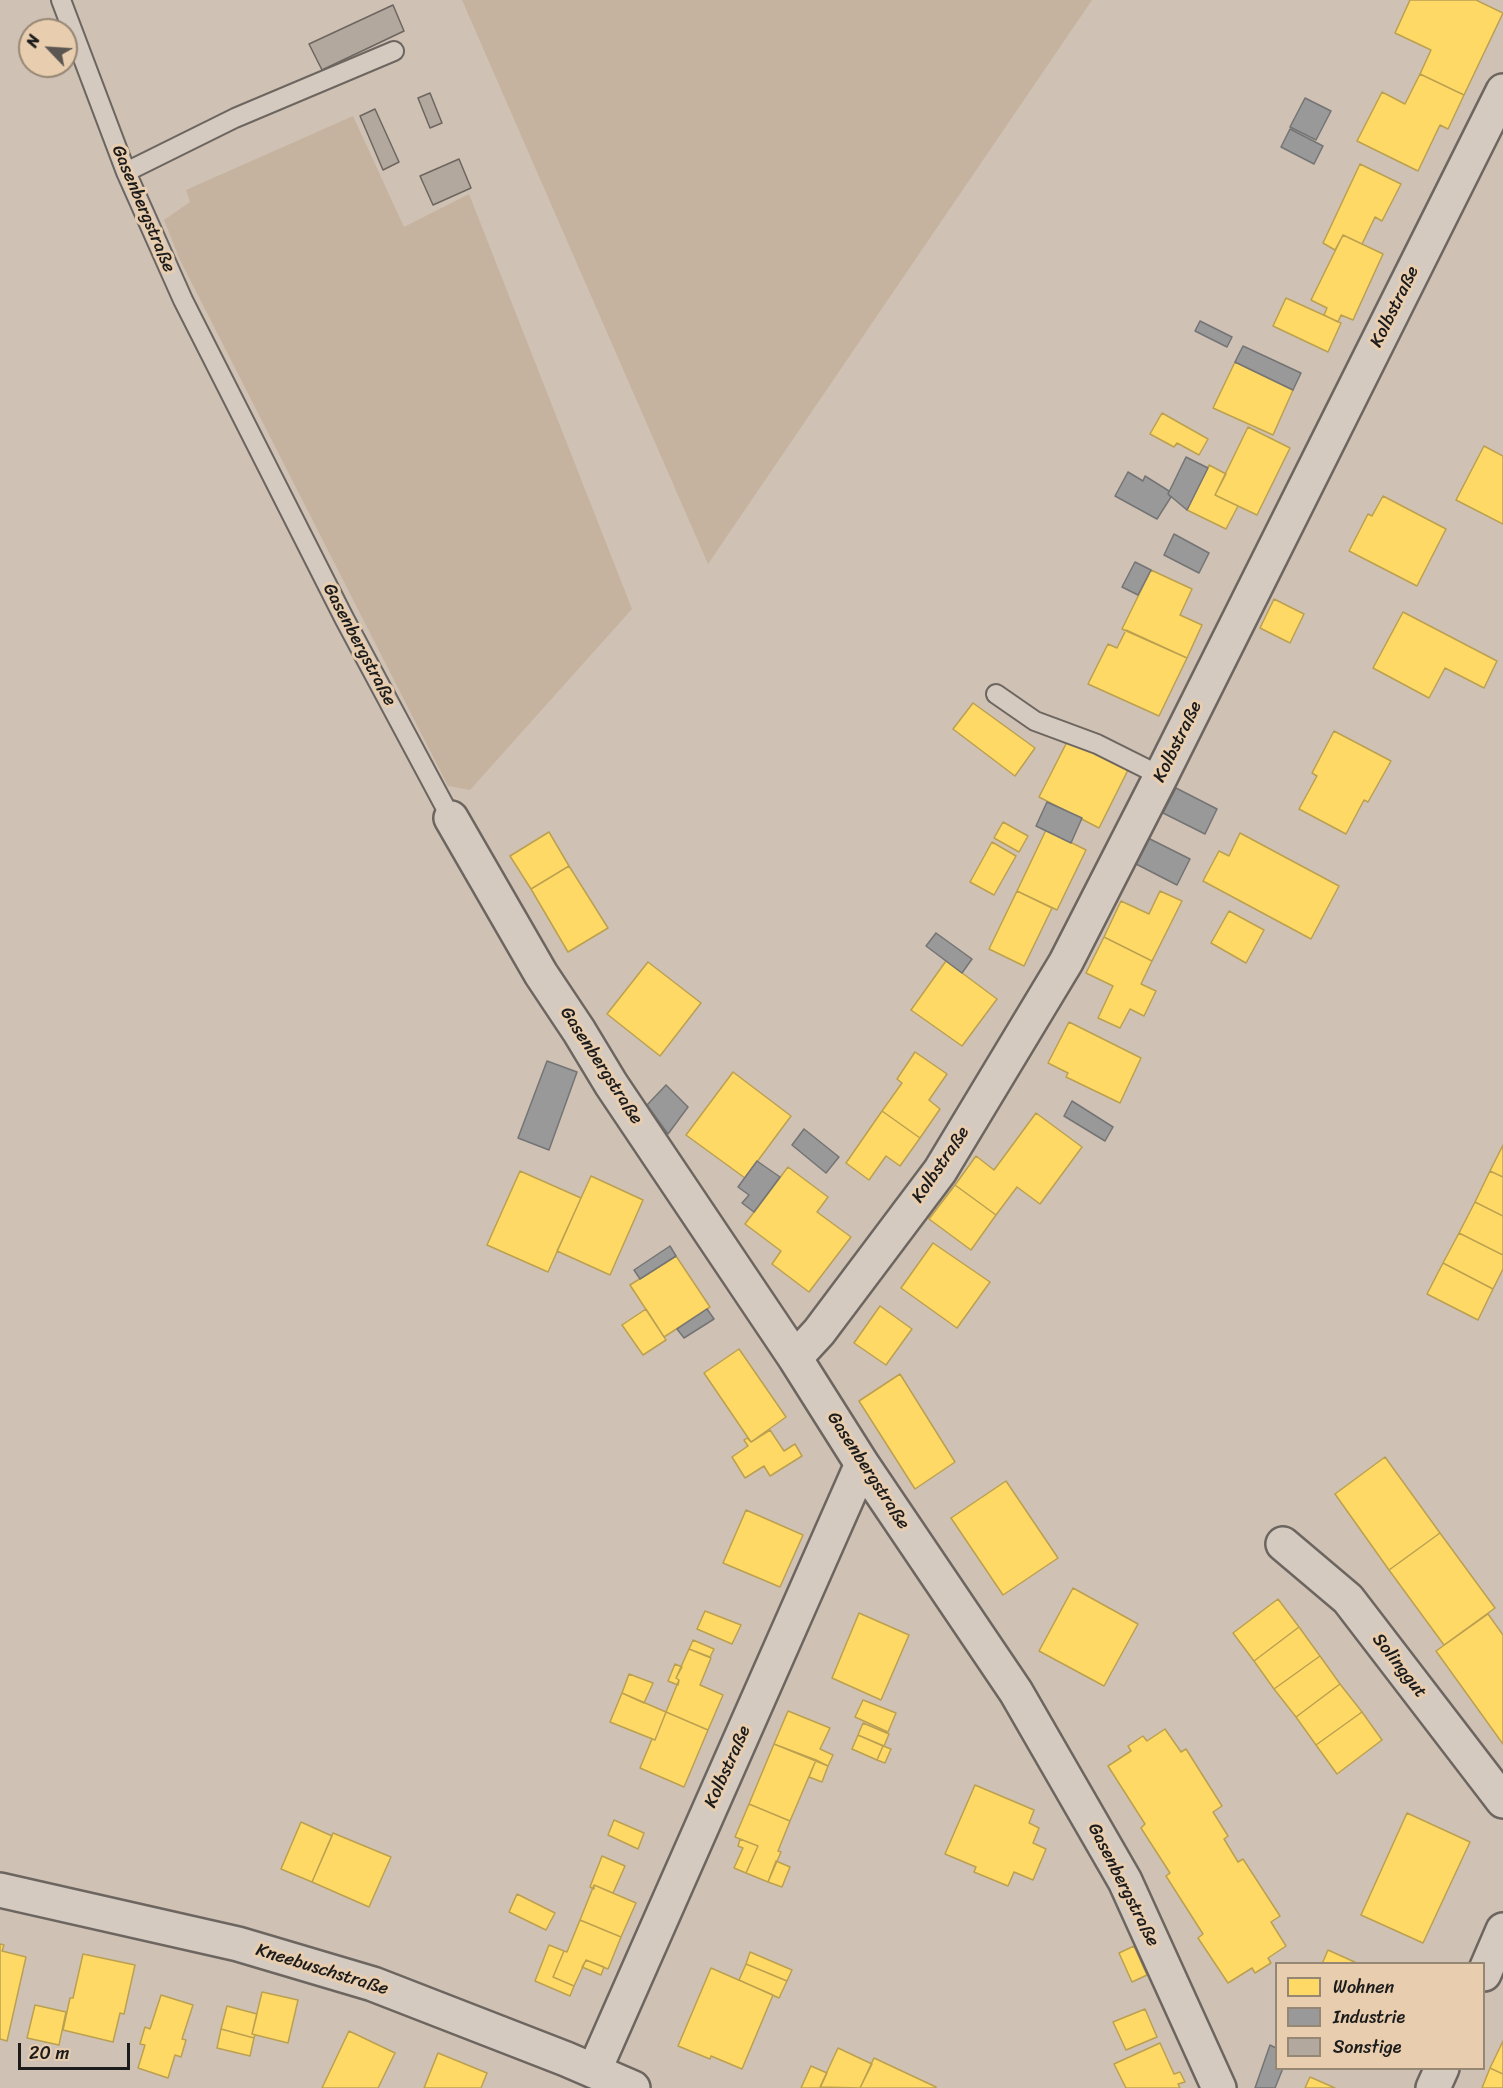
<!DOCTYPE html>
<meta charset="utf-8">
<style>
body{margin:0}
#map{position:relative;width:1503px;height:2088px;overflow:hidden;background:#cfc1b3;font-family:Sriracha,sans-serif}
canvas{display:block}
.legend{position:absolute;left:1275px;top:1962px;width:210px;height:108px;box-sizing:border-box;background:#e8cdaf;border:2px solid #968674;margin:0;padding:8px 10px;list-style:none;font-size:18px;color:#1c1c1c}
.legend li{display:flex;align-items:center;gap:12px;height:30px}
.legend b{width:30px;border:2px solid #968674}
.north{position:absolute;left:18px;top:18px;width:60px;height:60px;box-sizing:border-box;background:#e8cdaf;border:2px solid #968674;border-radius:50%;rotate:295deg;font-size:16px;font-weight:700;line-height:24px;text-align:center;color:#1c1c1c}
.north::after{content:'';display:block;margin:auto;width:21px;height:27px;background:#5b5651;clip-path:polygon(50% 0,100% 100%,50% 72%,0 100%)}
.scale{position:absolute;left:18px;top:2043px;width:112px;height:27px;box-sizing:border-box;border:3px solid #1c1c1c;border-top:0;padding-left:8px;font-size:18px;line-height:21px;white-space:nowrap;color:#1c1c1c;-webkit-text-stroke:4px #e8cdaf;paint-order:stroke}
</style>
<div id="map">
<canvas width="1503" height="2088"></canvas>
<ul class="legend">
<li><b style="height:16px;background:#ffd966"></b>Wohnen</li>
<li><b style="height:16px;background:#999"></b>Industrie</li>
<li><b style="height:16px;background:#b2a89e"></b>Sonstige</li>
</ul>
<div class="north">N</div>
<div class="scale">20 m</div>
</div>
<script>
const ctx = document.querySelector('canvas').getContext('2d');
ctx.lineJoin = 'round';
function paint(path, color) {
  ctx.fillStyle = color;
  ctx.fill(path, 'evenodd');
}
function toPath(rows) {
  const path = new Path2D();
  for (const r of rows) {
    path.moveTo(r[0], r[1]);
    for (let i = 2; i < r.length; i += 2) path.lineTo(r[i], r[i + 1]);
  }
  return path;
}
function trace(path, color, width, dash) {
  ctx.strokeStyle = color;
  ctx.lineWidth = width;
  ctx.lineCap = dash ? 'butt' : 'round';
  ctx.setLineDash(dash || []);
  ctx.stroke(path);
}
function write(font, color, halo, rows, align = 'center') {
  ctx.font = font + ' Sriracha,sans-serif';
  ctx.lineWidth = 6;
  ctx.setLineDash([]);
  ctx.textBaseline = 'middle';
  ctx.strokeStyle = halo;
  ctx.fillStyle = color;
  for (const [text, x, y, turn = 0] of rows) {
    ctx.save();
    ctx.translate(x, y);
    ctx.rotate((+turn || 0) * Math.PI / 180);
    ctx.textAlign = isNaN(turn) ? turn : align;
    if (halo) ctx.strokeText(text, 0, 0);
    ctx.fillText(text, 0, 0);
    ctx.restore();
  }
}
const green = toPath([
 [462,0,1092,0,708,564],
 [353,116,404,227,469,194,632,609,470,790,448,786,180,260,164,220,190,202,186,190]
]);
const homes = toPath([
 [1410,0,1476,0,1503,13,1464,95,1420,74,1431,50,1395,33,1410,0],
 [1420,74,1464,95,1448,129,1440,125,1418,171,1357,141,1382,92,1405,104,1420,74],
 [1360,164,1401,184,1382,221,1375,217,1362,244,1343,235,1335,250,1323,243,1360,164],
 [1343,235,1383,254,1353,320,1341,315,1338,322,1324,315,1327,308,1311,300,1343,235],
 [1286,298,1341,323,1328,352,1273,326,1286,298],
 [1235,362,1293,390,1273,435,1213,408,1235,362],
 [1162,413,1208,439,1199,455,1177,443,1174,447,1150,434,1162,413],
 [1248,427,1290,448,1257,515,1215,495,1248,427],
 [1484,446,1503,456,1503,524,1456,500,1484,446],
 [1209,465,1226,474,1215,495,1238,506,1226,529,1187,510,1209,465],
 [1383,496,1446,529,1417,586,1349,551,1368,514,1372,516,1383,496],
 [1151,570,1192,589,1180,615,1202,625,1187,658,1122,629,1151,570],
 [1274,599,1304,614,1290,643,1260,628,1274,599],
 [1403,612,1497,661,1484,688,1445,668,1429,698,1373,668,1403,612],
 [1126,630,1187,658,1159,716,1088,684,1108,644,1117,648,1126,630],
 [973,703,1035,748,1015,776,953,729,973,703],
 [1334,731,1391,761,1368,802,1364,800,1346,834,1299,809,1317,776,1312,773,1334,731],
 [1068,740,1128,770,1099,828,1039,797,1068,740],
 [1003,822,1028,836,1019,852,994,838,1003,822],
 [1046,830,1086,850,1057,910,1017,891,1046,830],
 [549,832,569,866,531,889,510,856,549,832],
 [1240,833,1339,886,1311,939,1203,881,1219,851,1229,856,1240,833],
 [992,842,1016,856,994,895,970,882,992,842],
 [569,866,608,928,568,952,531,889,569,866],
 [1017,891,1052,908,1024,966,989,949,1017,891],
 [1160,891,1182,901,1152,961,1104,937,1121,901,1149,914,1160,891],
 [1229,911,1264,930,1246,963,1211,943,1229,911],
 [1104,937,1152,961,1141,984,1156,991,1144,1016,1130,1009,1120,1028,1098,1018,1113,986,1086,973,1104,937],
 [946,961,997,999,962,1046,911,1010,946,961],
 [648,962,701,1003,660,1056,607,1014,648,962],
 [1069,1022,1141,1058,1120,1103,1066,1077,1068,1073,1048,1063,1069,1022],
 [915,1052,947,1074,929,1100,940,1109,920,1138,882,1111,902,1083,897,1079,915,1052],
 [733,1072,791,1116,745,1178,686,1135,733,1072],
 [882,1111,920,1138,900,1166,886,1156,869,1180,846,1163,882,1111],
 [1036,1113,1082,1147,1040,1204,1017,1187,996,1215,955,1185,976,1156,994,1170,1036,1113],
 [1503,1145,1503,1177,1490,1171,1503,1145],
 [788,1167,828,1197,817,1212,851,1237,809,1292,772,1264,781,1251,745,1224,788,1167],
 [520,1171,581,1198,548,1272,487,1245,520,1171],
 [1490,1171,1503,1177,1503,1216,1475,1202,1490,1171],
 [591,1176,643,1200,610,1275,557,1251,591,1176],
 [955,1185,996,1215,971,1250,929,1219,955,1185],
 [1475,1202,1503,1216,1503,1255,1459,1233,1475,1202],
 [1459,1233,1503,1255,1503,1269,1493,1289,1443,1263,1459,1233],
 [933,1243,990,1282,957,1328,901,1288,933,1243],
 [676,1256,710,1307,664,1337,630,1285,676,1256],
 [1443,1263,1493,1289,1478,1320,1427,1294,1443,1263],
 [880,1306,912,1329,886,1365,854,1343,880,1306],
 [646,1309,666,1340,643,1355,622,1325,646,1309],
 [739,1349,786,1417,751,1442,704,1373,739,1349],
 [900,1374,955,1462,915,1489,859,1401,900,1374],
 [770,1430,784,1451,795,1444,802,1456,770,1476,764,1466,745,1478,732,1457,748,1446,744,1440,747,1438,751,1442,770,1430],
 [1385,1457,1440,1533,1389,1570,1335,1494,1385,1457],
 [1006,1481,1058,1558,1003,1595,951,1518,1006,1481],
 [746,1510,803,1535,780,1587,723,1563,746,1510],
 [1440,1533,1495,1608,1444,1645,1389,1570,1440,1533],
 [1073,1588,1138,1624,1104,1686,1039,1651,1073,1588],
 [1278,1599,1299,1627,1254,1661,1233,1633,1278,1599],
 [705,1611,741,1625,732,1644,697,1629,705,1611],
 [859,1613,909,1635,881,1700,832,1678,859,1613],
 [1488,1614,1503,1635,1503,1744,1436,1651,1488,1614],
 [1299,1627,1320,1656,1274,1689,1254,1661,1299,1627],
 [693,1640,714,1649,710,1657,689,1649,693,1640],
 [689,1649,711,1658,700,1685,723,1695,708,1730,666,1712,679,1680,676,1678,689,1649],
 [1320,1656,1340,1684,1296,1717,1274,1689,1320,1656],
 [675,1664,682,1667,676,1678,679,1680,678,1685,668,1681,675,1664],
 [629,1674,653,1683,644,1703,622,1693,629,1674],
 [1340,1684,1362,1712,1316,1745,1296,1717,1340,1684],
 [622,1693,666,1712,655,1740,610,1722,622,1693],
 [863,1700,896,1713,888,1732,855,1717,863,1700],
 [788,1711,830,1728,820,1749,833,1755,828,1766,774,1744,788,1711],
 [666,1712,708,1730,684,1787,640,1768,652,1739,655,1740,666,1712],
 [1362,1712,1382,1740,1337,1774,1316,1745,1362,1712],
 [863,1723,889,1734,884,1746,858,1735,863,1723],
 [1165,1729,1181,1752,1186,1749,1222,1806,1213,1812,1228,1836,1224,1839,1238,1862,1243,1859,1280,1916,1271,1922,1286,1946,1268,1958,1271,1963,1255,1973,1252,1968,1228,1983,1198,1938,1203,1934,1166,1876,1170,1873,1141,1828,1145,1824,1108,1766,1131,1751,1128,1746,1143,1736,1147,1741,1165,1729],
 [858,1735,883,1746,877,1760,852,1749,858,1735],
 [774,1744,816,1760,790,1821,749,1804,774,1744],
 [883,1746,891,1749,885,1763,877,1760,883,1746],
 [816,1760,828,1766,822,1782,809,1777,816,1760],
 [975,1785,1034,1810,1029,1823,1039,1828,1033,1843,1046,1849,1033,1880,1014,1872,1008,1886,974,1872,976,1867,945,1854,975,1785],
 [749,1804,790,1821,778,1851,781,1852,768,1882,746,1873,758,1846,735,1837,749,1804],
 [1407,1813,1470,1842,1423,1943,1361,1915,1407,1813],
 [614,1820,644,1833,638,1849,608,1835,614,1820],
 [301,1822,332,1836,312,1882,281,1869,301,1822],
 [333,1833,391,1857,369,1907,312,1882,333,1833],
 [740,1839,758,1846,746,1873,734,1868,743,1848,738,1846,740,1839],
 [602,1856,625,1866,613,1893,594,1885,594,1889,590,1887,602,1856],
 [776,1861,790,1867,782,1887,768,1882,776,1861],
 [594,1885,636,1903,621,1937,580,1920,594,1885],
 [517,1894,555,1913,546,1930,509,1912,517,1894],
 [580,1920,621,1937,608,1969,586,1960,574,1986,553,1977,564,1951,567,1952,580,1920],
 [0,1944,4,1945,2,1951,26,1957,7,2041,0,2039,0,1944],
 [549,1945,564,1951,553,1977,574,1986,570,1996,535,1981,549,1945],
 [1134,1946,1147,1975,1132,1982,1119,1953,1134,1946],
 [1328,1950,1359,1964,1322,1964,1328,1950],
 [750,1952,792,1970,787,1981,746,1964,750,1952],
 [83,1954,135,1965,124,2014,120,2013,113,2042,63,2030,70,1998,73,1998,83,1954],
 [586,1960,604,1967,601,1975,582,1967,586,1960],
 [746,1964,787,1981,779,1998,739,1980,746,1964],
 [711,1968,773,1995,742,2069,711,2056,710,2059,678,2046,711,1968],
 [262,1992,298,2000,288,2043,252,2034,262,1992],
 [161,1995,193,2005,182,2039,186,2040,181,2057,175,2055,168,2078,138,2068,145,2045,140,2044,145,2027,150,2029,161,1995],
 [35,2005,66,2012,59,2045,27,2038,35,2005],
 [227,2006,257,2014,252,2034,255,2035,254,2038,221,2029,227,2006],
 [1145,2009,1157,2037,1126,2050,1113,2022,1145,2009],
 [221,2029,254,2038,250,2056,217,2048,221,2029],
 [349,2031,395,2053,378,2088,322,2088,349,2031],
 [1503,2041,1503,2074,1490,2068,1503,2041],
 [1160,2043,1174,2074,1180,2072,1185,2082,1178,2084,1180,2088,1126,2088,1114,2064,1160,2043],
 [838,2048,872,2064,860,2088,820,2087,838,2048],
 [438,2053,487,2073,481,2088,424,2088,438,2053],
 [874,2058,936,2087,936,2088,860,2088,874,2058],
 [811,2066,827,2073,820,2088,801,2088,811,2066],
 [1490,2068,1503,2074,1503,2088,1482,2088,1490,2068],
 [1310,2077,1335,2088,1305,2088,1310,2077]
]);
const industry = toPath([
 [1305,98,1331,111,1316,140,1290,127,1305,98],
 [1290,129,1323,146,1314,164,1281,147,1290,129],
 [1200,321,1232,337,1227,347,1195,331,1200,321],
 [1243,346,1301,373,1293,390,1235,362,1243,346],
 [1186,457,1208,468,1187,510,1168,494,1186,457],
 [1128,472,1143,481,1145,476,1169,491,1168,494,1171,497,1157,519,1115,496,1128,472],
 [1174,534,1209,553,1199,573,1164,555,1174,534],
 [1135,562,1151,570,1138,595,1122,587,1135,562],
 [1176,788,1217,809,1205,834,1163,813,1176,788],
 [1047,802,1082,818,1071,843,1036,826,1047,802],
 [1148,838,1190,859,1177,885,1136,864,1148,838],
 [936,933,972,959,962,973,926,946,936,933],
 [547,1061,577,1072,549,1150,518,1138,547,1061],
 [666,1085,688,1107,668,1134,647,1105,666,1085],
 [1072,1101,1113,1127,1105,1141,1064,1116,1072,1101],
 [804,1129,839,1157,826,1173,792,1145,804,1129],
 [757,1161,780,1177,754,1212,742,1203,749,1195,738,1187,757,1161],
 [670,1246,676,1256,640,1279,634,1270,670,1246],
 [707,1309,714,1319,684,1338,677,1329,707,1309],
 [1270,2045,1276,2048,1276,2068,1283,2068,1275,2088,1255,2088,1270,2045]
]);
const building = toPath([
 [393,5,404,31,322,70,309,44,393,5],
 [430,93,442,123,430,128,418,98,430,93],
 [375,109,399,162,383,170,360,116,375,109],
 [459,159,471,188,433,205,420,176,459,159]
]);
const lane = toPath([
 [61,0,126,172,183,300,344,618,451,818],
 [126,172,235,118,394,51],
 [996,694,1035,721,1097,744,1161,776]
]);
const street = toPath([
 [451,818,541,974,579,1031,611,1084,795,1358,862,1464,1016,1692,1125,1881,1219,2088],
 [795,1358,819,1332,940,1171,1066,962,1161,776,1503,91],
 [1283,1544,1348,1599,1503,1801],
 [0,1890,238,1944,373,1984,566,2059,633,2088],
 [1484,1974,1503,1930],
 [594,2071,862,1464],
 [1433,2088,1442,2068]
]);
const streetNames = [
 ["Gasenbergstraße",143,209,67],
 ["Kolbstraße",1395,307,-64],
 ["Gasenbergstraße",359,645,62],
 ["Kolbstraße",1178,742,-64],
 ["Gasenbergstraße",601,1066,57],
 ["Kolbstraße",941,1165,-56],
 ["Gasenbergstraße",868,1471,57],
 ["Solinggut",1399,1666,52],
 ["Kolbstraße",728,1767,-66],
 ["Gasenbergstraße",1123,1885,63],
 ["Kneebuschstraße",322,1970,17]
];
paint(green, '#c5b39f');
paint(homes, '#ffd966');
trace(homes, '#bba050', 1.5);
paint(industry, '#999');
trace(industry, '#747474', 1.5);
paint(building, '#b2a89e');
trace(building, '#6d6660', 1.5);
trace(lane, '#6d6660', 22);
trace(street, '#6d6660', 38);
trace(lane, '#d4cac0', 18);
trace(street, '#d4cac0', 33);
write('18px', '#1c1c1c', '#e8cdaf', streetNames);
</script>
